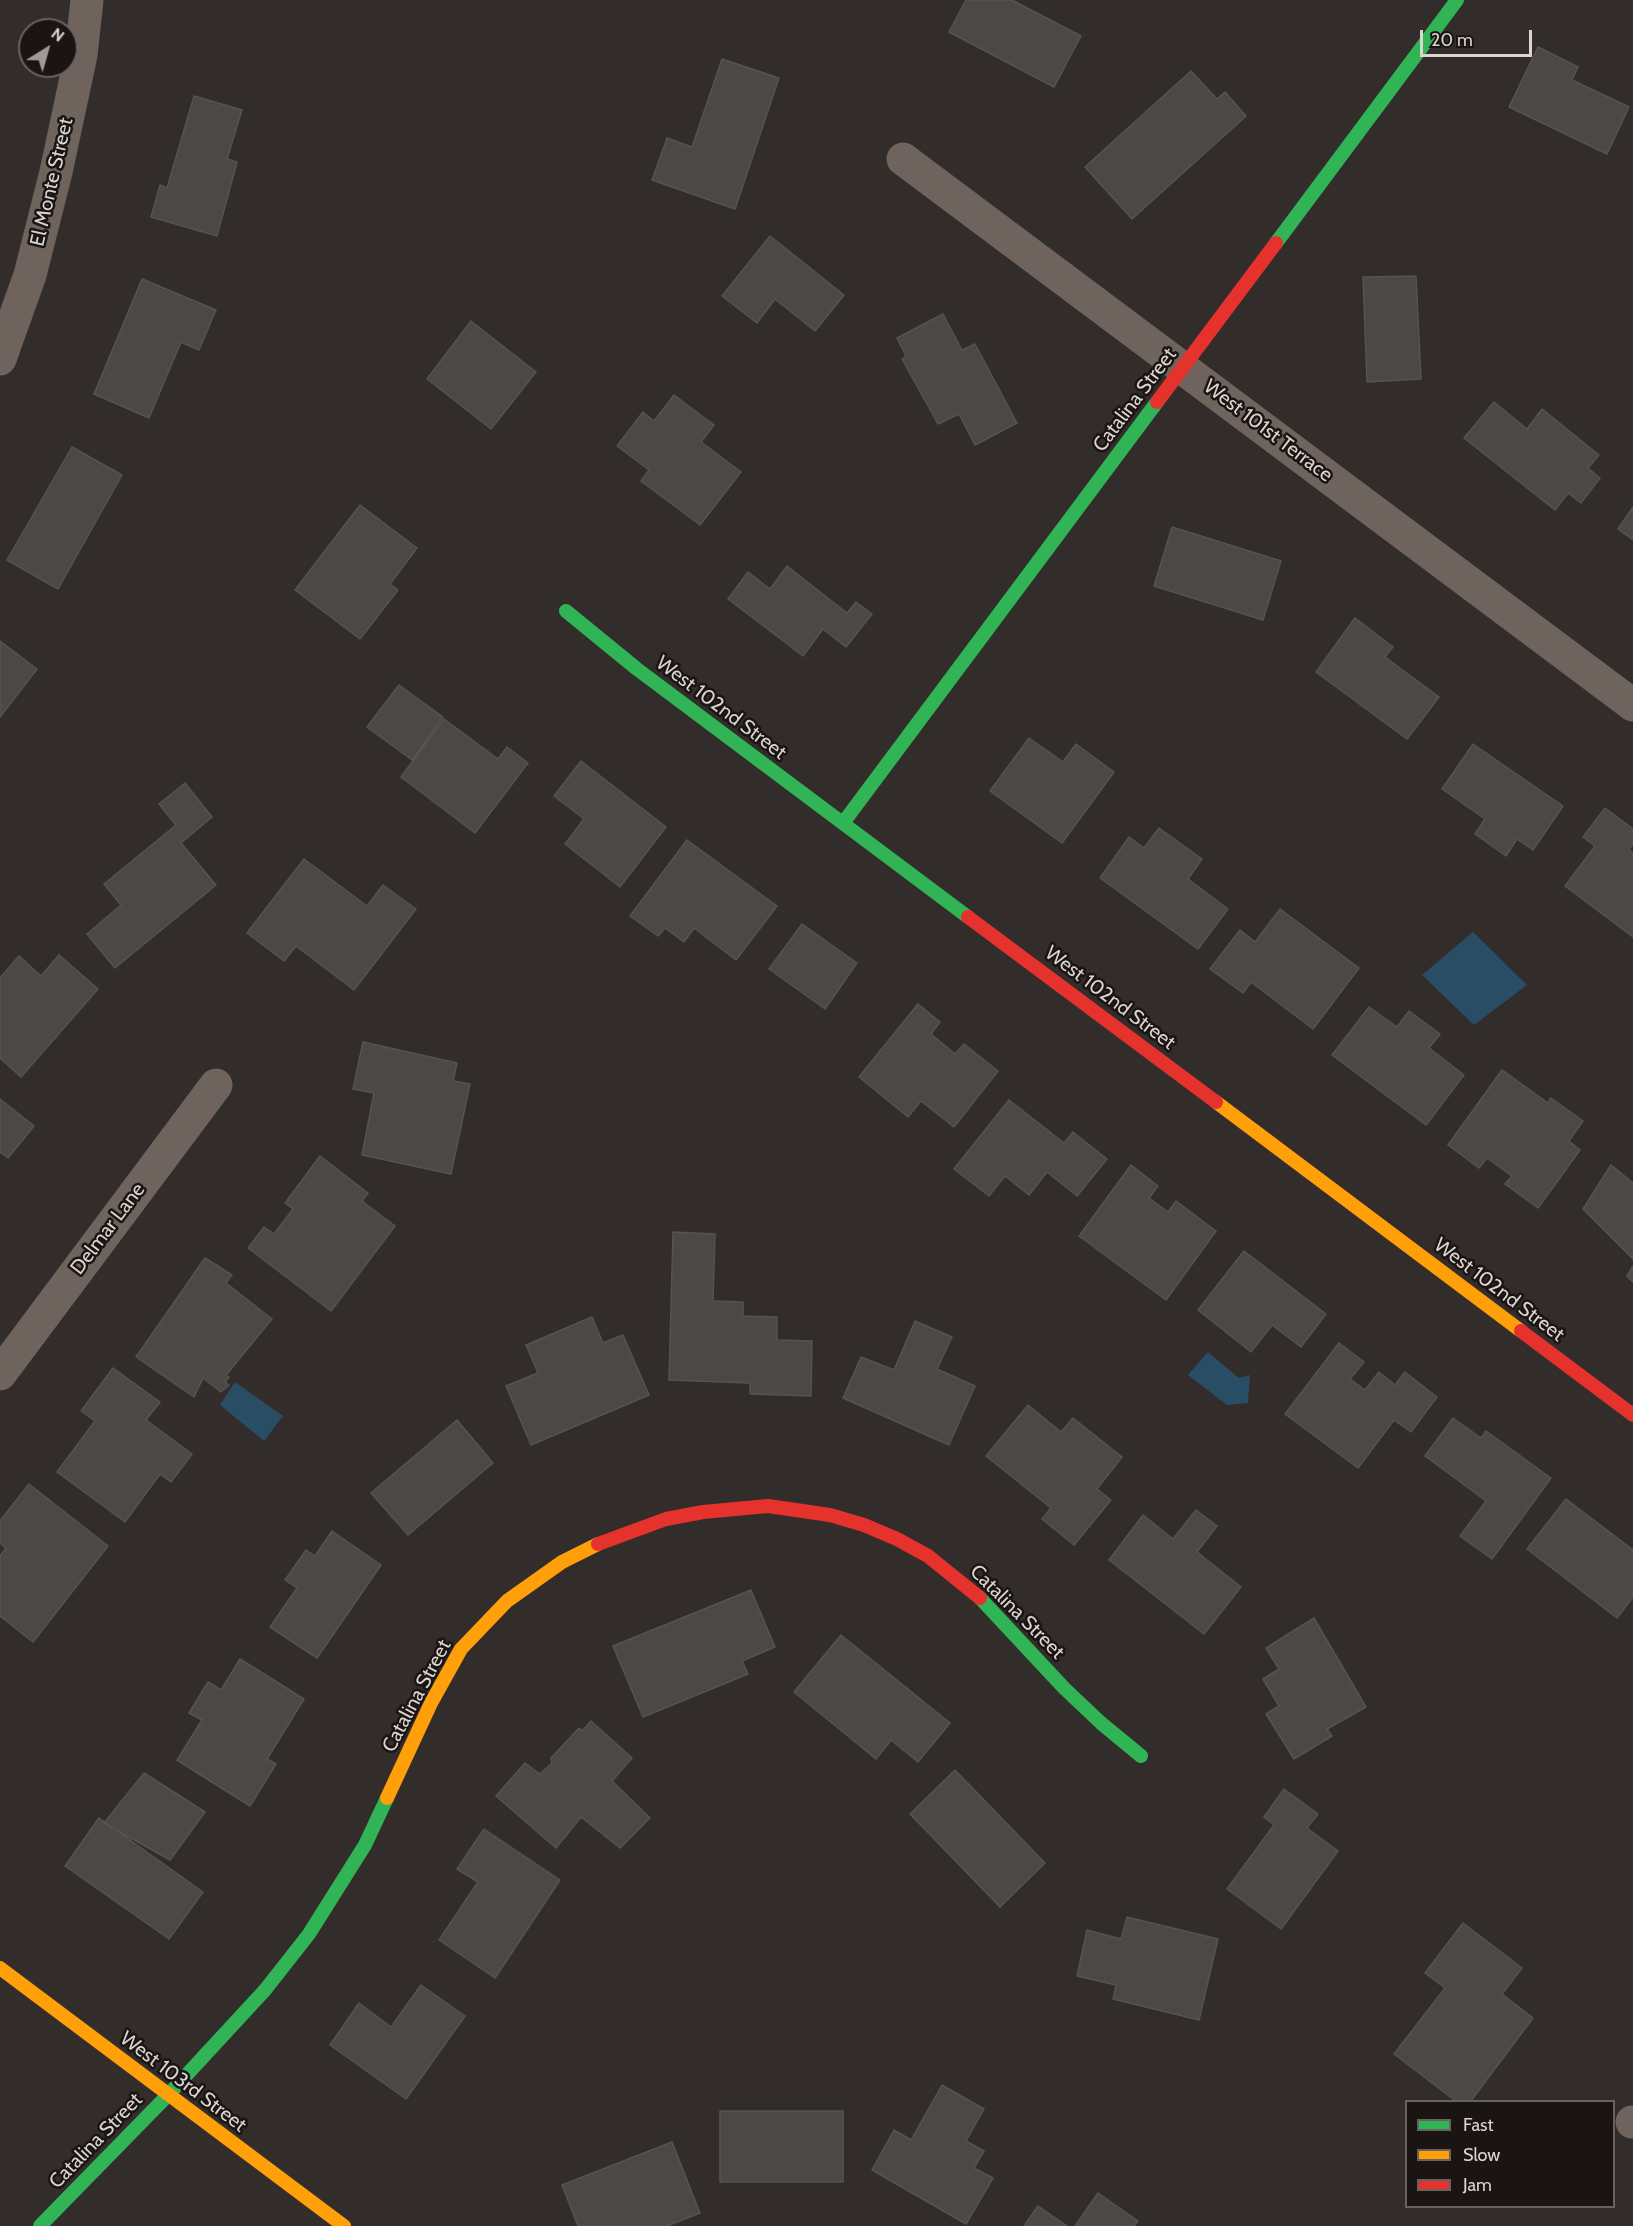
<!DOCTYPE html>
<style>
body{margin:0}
#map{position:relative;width:1633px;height:2226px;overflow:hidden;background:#322d2a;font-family:Cabin,sans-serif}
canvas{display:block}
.legend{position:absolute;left:1405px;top:2100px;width:210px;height:108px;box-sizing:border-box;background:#1a1513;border:2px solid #67615f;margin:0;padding:8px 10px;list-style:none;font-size:18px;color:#dbd4d1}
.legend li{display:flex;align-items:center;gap:12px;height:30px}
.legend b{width:30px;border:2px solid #67615f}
.north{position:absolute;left:18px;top:18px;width:60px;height:60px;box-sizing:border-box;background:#1a1513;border:2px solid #67615f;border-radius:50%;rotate:37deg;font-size:16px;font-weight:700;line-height:24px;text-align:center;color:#dbd4d1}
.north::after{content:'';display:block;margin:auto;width:21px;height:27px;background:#a09a97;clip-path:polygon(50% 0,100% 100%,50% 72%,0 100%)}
.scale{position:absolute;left:1420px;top:30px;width:112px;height:27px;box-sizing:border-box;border:3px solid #dbd4d1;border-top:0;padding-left:8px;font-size:18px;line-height:21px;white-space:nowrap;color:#dbd4d1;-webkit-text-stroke:4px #1a1513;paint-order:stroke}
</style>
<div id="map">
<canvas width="1633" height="2226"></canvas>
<ul class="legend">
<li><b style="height:8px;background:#30b455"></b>Fast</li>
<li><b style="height:8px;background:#ff9f0a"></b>Slow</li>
<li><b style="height:8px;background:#e5322d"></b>Jam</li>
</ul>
<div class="north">N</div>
<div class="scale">20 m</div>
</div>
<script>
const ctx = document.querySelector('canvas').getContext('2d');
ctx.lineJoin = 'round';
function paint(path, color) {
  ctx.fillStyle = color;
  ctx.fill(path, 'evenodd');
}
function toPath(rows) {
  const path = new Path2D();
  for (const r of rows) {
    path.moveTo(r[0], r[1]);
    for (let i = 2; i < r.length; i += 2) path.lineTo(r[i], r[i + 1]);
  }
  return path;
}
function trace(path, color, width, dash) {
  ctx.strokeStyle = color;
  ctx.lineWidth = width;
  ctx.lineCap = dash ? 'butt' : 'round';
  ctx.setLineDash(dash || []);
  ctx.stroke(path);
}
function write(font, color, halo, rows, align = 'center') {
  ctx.font = font + ' Cabin,sans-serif';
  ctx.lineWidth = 5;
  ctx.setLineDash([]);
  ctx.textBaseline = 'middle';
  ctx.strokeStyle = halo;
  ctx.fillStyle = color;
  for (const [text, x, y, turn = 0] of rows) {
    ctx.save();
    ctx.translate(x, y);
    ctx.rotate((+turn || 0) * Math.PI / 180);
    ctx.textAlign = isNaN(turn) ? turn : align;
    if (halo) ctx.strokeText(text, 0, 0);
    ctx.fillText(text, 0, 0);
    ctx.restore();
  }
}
const water = toPath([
 [1473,932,1527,985,1474,1025,1422,975],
 [1208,1352,1239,1378,1250,1375,1248,1403,1227,1405,1188,1375],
 [235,1382,283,1416,264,1441,220,1405]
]);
const building = toPath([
 [966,0,1012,0,1081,36,1054,87,949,32,966,0],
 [1538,47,1578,67,1572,80,1629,107,1607,154,1509,107,1538,47],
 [722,59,779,78,735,209,652,180,667,138,692,147,722,59],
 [1191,71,1217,99,1225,92,1246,116,1132,219,1085,167,1191,71],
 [194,96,242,110,227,159,237,162,217,236,151,217,160,185,167,188,194,96],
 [770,236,844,295,815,331,775,299,757,323,722,296,770,236],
 [1416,276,1421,379,1367,382,1363,277,1416,276],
 [142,279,216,310,199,350,181,342,149,418,94,394,142,279],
 [943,314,962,350,975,344,1017,423,975,445,959,414,938,424,902,359,906,356,897,338,943,314],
 [471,321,536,372,491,429,427,379,471,321],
 [674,395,714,425,701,442,741,472,700,525,641,481,649,470,617,446,643,412,654,421,674,395],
 [1494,402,1527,429,1542,409,1599,455,1588,468,1600,478,1581,503,1568,493,1555,510,1464,438,1494,402],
 [72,447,122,475,58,589,7,560,72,447],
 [360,505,417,548,390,584,398,590,360,639,295,590,360,505],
 [1633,507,1633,540,1618,529,1633,507],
 [1172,527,1281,561,1263,620,1154,586,1172,527],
 [787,566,847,613,856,602,872,614,846,647,823,629,803,656,728,599,748,572,770,589,787,566],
 [1355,618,1393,647,1385,657,1439,697,1407,739,1316,672,1355,618],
 [0,641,37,669,0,717,0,641],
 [399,685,443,717,412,760,367,727,399,685],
 [444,719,498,759,507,747,528,763,475,833,401,777,444,719],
 [1029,738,1063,762,1076,744,1114,772,1062,843,990,791,1029,738],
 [1473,744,1563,806,1533,850,1517,839,1506,856,1475,834,1485,819,1442,789,1473,744],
 [581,761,666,827,620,887,565,844,584,819,554,796,581,761],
 [185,783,212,817,181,843,216,885,115,968,87,934,121,905,104,884,176,825,159,804,185,783],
 [1605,808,1633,829,1633,844,1629,850,1633,853,1633,937,1565,886,1595,846,1583,837,1605,808],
 [1159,828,1202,859,1188,879,1228,909,1198,949,1100,878,1129,837,1144,848,1159,828],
 [687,840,777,906,736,960,694,928,684,942,665,928,658,936,630,916,687,840],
 [304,859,367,906,383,885,416,909,354,990,296,946,284,961,247,933,304,859],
 [1280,909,1359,968,1313,1029,1251,982,1243,993,1210,969,1240,930,1255,942,1280,909],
 [802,924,857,963,825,1009,769,969,802,924],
 [59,955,98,989,21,1077,0,1058,0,978,19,956,41,976,59,955],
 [918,1004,940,1022,931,1034,955,1054,964,1044,998,1071,954,1127,921,1101,908,1117,859,1077,918,1004],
 [1369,1007,1397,1027,1409,1011,1440,1034,1429,1048,1464,1075,1426,1125,1332,1055,1369,1007],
 [363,1042,457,1063,453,1081,470,1084,451,1174,362,1155,374,1093,353,1089,363,1042],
 [1502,1070,1548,1103,1551,1098,1583,1121,1569,1141,1580,1150,1538,1208,1505,1184,1512,1176,1487,1158,1479,1168,1448,1145,1502,1070],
 [0,1099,34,1126,8,1158,0,1152,0,1099],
 [1009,1100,1064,1143,1073,1132,1107,1159,1077,1196,1047,1172,1029,1195,1005,1176,989,1196,954,1169,1009,1100],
 [320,1156,368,1193,362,1201,395,1226,331,1311,248,1248,264,1227,274,1234,293,1209,285,1203,320,1156],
 [1131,1165,1158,1186,1149,1198,1168,1212,1176,1201,1216,1231,1166,1300,1079,1236,1131,1165],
 [1611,1165,1633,1183,1633,1259,1583,1209,1611,1165],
 [673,1232,715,1234,713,1301,743,1302,743,1316,777,1317,777,1340,812,1341,811,1396,750,1394,750,1383,669,1380,673,1232],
 [1244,1251,1326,1314,1301,1347,1272,1325,1251,1352,1198,1310,1244,1251],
 [205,1258,232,1275,226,1283,272,1319,226,1375,229,1377,225,1382,229,1385,221,1392,203,1378,194,1397,136,1357,205,1258],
 [1633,1266,1633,1282,1627,1276,1633,1266],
 [592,1317,603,1343,623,1335,649,1395,531,1445,506,1386,538,1373,526,1345,592,1317],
 [915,1321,952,1337,937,1369,975,1386,949,1445,843,1398,861,1357,894,1370,915,1321],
 [1339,1343,1364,1362,1350,1379,1365,1390,1379,1372,1395,1385,1405,1372,1437,1397,1411,1432,1394,1420,1358,1468,1285,1414,1339,1343],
 [113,1368,160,1402,146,1420,192,1454,171,1482,160,1474,125,1522,57,1472,95,1421,81,1411,113,1368],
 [1028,1405,1061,1432,1073,1418,1122,1457,1097,1489,1111,1500,1074,1545,1042,1519,1051,1508,986,1456,1028,1405],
 [1453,1418,1481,1438,1486,1431,1551,1478,1492,1559,1460,1536,1486,1501,1425,1456,1453,1418],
 [457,1420,493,1463,408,1535,371,1493,457,1420],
 [29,1484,108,1546,33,1642,0,1616,0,1556,6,1548,0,1543,0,1521,29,1484],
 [1566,1499,1633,1550,1633,1597,1617,1618,1527,1549,1566,1499],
 [1196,1510,1217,1526,1197,1552,1241,1587,1204,1634,1109,1560,1143,1515,1173,1539,1196,1510],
 [332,1531,381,1565,317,1658,270,1627,297,1588,285,1580,306,1550,315,1556,332,1531],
 [751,1590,775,1647,742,1661,748,1674,643,1717,613,1646,751,1590],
 [1314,1618,1366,1707,1327,1729,1332,1736,1294,1759,1266,1714,1279,1706,1263,1679,1279,1669,1266,1648,1314,1618],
 [841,1635,950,1723,918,1762,891,1740,876,1759,794,1692,841,1635],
 [240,1659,304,1699,267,1759,276,1764,250,1806,177,1760,202,1720,189,1713,208,1682,221,1690,240,1659],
 [591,1721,632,1758,612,1781,650,1818,620,1848,581,1817,556,1848,496,1796,525,1763,540,1774,552,1763,551,1758,579,1728,582,1731,591,1721],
 [955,1770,1045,1863,1000,1907,910,1814,955,1770],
 [144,1773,205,1812,170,1860,104,1823,144,1773],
 [1284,1789,1318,1814,1307,1828,1338,1851,1281,1929,1227,1889,1274,1825,1264,1817,1284,1789],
 [99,1818,203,1892,169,1939,65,1866,99,1818],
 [484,1829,560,1880,495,1978,439,1940,478,1882,457,1869,484,1829],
 [1127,1917,1218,1939,1199,2020,1113,1999,1116,1985,1077,1976,1087,1930,1121,1939,1127,1917],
 [1463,1923,1522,1968,1502,1994,1533,2018,1470,2102,1457,2102,1394,2054,1445,1988,1425,1973,1463,1923],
 [421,1985,465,2016,406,2099,330,2045,359,2003,391,2027,421,1985],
 [942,2085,984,2109,966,2141,984,2151,974,2168,993,2178,966,2224,872,2170,894,2130,911,2140,942,2085],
 [720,2111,843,2111,843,2182,720,2182,720,2111],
 [672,2142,700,2213,667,2226,578,2226,562,2185,672,2142],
 [1098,2193,1138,2221,1134,2226,1075,2226,1098,2193],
 [1038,2206,1067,2226,1024,2226,1038,2206]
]);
const street = toPath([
 [903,159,1633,705],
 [0,359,30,275,56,172,81,55,87,0],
 [0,1374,216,1085],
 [1632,2122,1633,2122]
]);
const fast = toPath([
 [1276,243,1457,0],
 [566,611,637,669,968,917],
 [843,823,1157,402],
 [980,1598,1064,1688,1101,1723,1141,1756],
 [40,2226,168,2095,265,1990,309,1934,365,1845,387,1798]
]);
const slow = toPath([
 [1216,1102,1521,1331],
 [387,1798,431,1703,461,1649,507,1601,562,1562,598,1544],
 [0,1968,344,2226]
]);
const jam = toPath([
 [1157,402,1276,243],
 [968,917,1216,1102],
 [1521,1331,1633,1415],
 [598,1544,666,1519,703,1512,768,1506,830,1515,864,1525,897,1539,928,1556,980,1598]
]);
const streetNames = [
 ["El Monte Street",52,182,-77],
 ["Catalina Street",1135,400,-53],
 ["West 101st Terrace",1268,431,37],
 ["West 102nd Street",721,708,37],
 ["West 102nd Street",1110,998,37],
 ["Delmar Lane",108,1229,-53],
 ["West 102nd Street",1499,1290,37],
 ["Catalina Street",1017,1612,45],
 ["Catalina Street",417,1696,-62],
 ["West 103rd Street",183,2082,37],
 ["Catalina Street",96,2141,-46]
];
paint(water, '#294d65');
paint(building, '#4c4845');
trace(building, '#575350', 1.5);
trace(street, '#6f635d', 33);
trace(fast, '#30b455', 14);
trace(slow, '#ff9f0a', 14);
trace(jam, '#e5322d', 14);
write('20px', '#dbd4d1', '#1a1513', streetNames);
</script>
